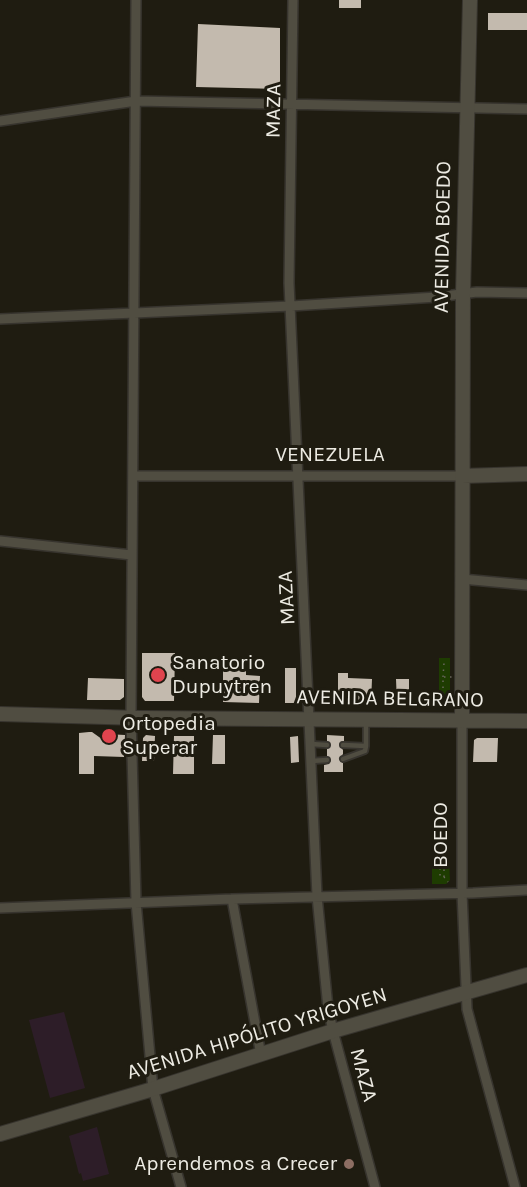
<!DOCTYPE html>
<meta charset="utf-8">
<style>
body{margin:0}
canvas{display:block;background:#1f1c11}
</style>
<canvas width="527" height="1187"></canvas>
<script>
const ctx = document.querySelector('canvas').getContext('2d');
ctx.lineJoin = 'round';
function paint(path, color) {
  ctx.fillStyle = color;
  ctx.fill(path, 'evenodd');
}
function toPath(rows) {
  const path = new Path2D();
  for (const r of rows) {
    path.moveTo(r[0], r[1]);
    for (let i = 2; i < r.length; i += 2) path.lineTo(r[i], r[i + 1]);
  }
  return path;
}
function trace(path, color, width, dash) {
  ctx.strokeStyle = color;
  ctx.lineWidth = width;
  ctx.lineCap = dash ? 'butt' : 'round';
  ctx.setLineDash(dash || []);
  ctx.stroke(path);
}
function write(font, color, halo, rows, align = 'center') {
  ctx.font = font + ' Karla,sans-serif';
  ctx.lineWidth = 6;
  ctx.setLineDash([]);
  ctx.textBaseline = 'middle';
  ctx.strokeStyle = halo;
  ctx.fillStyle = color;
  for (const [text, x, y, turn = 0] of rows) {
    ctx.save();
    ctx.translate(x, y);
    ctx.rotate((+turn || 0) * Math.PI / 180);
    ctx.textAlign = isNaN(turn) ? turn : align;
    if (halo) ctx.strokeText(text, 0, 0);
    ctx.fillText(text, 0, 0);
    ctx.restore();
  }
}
const medical = toPath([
 [64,1012,85,1088,50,1098,29,1020],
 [97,1127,109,1174,83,1181,81,1173,79,1174,69,1136]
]);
const green = toPath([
 [439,658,450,658,450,704,439,704],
 [432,861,449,861,450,880,446,884,432,884]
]);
const building = toPath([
 [339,0,361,0,361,8,339,8],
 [488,13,527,13,527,30,488,30],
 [198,24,280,28,280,89,196,87],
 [142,653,175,653,174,701,145,701,142,697],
 [223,666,246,666,246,675,260,676,259,703,223,702],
 [285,668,296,668,296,703,285,703],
 [338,673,348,673,348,678,372,679,371,704,338,704],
 [88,678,124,679,124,697,120,700,87,700],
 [396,679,409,679,409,704,397,704],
 [89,732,92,732,106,742,106,734,125,735,124,757,94,756,94,774,79,774,79,733],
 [146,735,155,736,154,761,142,761,143,738],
 [213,735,225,735,225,764,212,764],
 [327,735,344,736,344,741,340,742,339,745,343,750,343,754,339,759,343,763,343,772,324,772,324,765,329,764,331,760,327,756,327,749,331,745,327,741],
 [174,736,194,736,194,774,173,774],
 [298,736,299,762,291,763,290,737],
 [477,738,498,738,497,762,473,762,474,740]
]);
const path = toPath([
 [443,677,444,663],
 [449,700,449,694,443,694,443,677,452,677],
 [444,877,444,866,440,865,440,876,444,877,448,882]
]);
const lane = toPath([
 [311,744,327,745],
 [343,745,366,746],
 [343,759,365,751,366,746,366,723],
 [311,761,327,760]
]);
const street = toPath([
 [136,0,131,717,136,902,153,1089,181,1187],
 [293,0,289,283,317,896,328,1008,333,1031,375,1187],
 [0,121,136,101,527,109],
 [0,319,291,306,437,297,477,292,527,293],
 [134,476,462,476],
 [0,541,132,555],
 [462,579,527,585],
 [462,721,462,893,467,1009,515,1187],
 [232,899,261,1055],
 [0,908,232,899,473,893,527,890]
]);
const secondary = toPath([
 [462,476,527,474],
 [0,714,140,718,527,721],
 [462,721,463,294,470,0],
 [0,1134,153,1089,333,1031,527,975]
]);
const markers = [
 [158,675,8,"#e0444e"],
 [109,736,8,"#e0444e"],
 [349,1164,6,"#8d6e63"]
];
const streetNames = [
 ["MAZA",274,111,-89],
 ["AVENIDA BOEDO",443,237,-89],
 ["VENEZUELA",330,455],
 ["MAZA",287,598,-93],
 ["AVENIDA BELGRANO",390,699,1],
 ["BOEDO",441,835,-90],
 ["AVENIDA HIPÓLITO YRIGOYEN",257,1034,-17],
 ["MAZA",363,1075,75]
];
const poiNames = [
 ["Sanatorio",172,663],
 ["Dupuytren",172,687],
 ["Ortopedia",122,724],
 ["Superar",122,748],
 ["Aprendemos a Crecer",337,1164,"right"]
];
paint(medical, '#2d1d28');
paint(green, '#1e3c01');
paint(building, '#c3baae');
trace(lane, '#37342e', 8);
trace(street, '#37342e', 12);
trace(secondary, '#37342e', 16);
trace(path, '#69665c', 1.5, [1.5, 4.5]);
trace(lane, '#504d41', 4.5);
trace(street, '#504d41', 9);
trace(secondary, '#504d41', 14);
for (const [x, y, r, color] of markers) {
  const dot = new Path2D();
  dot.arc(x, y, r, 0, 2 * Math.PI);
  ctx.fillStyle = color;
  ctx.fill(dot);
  trace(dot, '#1f1c11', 2);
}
write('21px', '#edebe3', '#1f1c11', streetNames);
write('21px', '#edebe3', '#1f1c11', poiNames, 'left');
</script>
